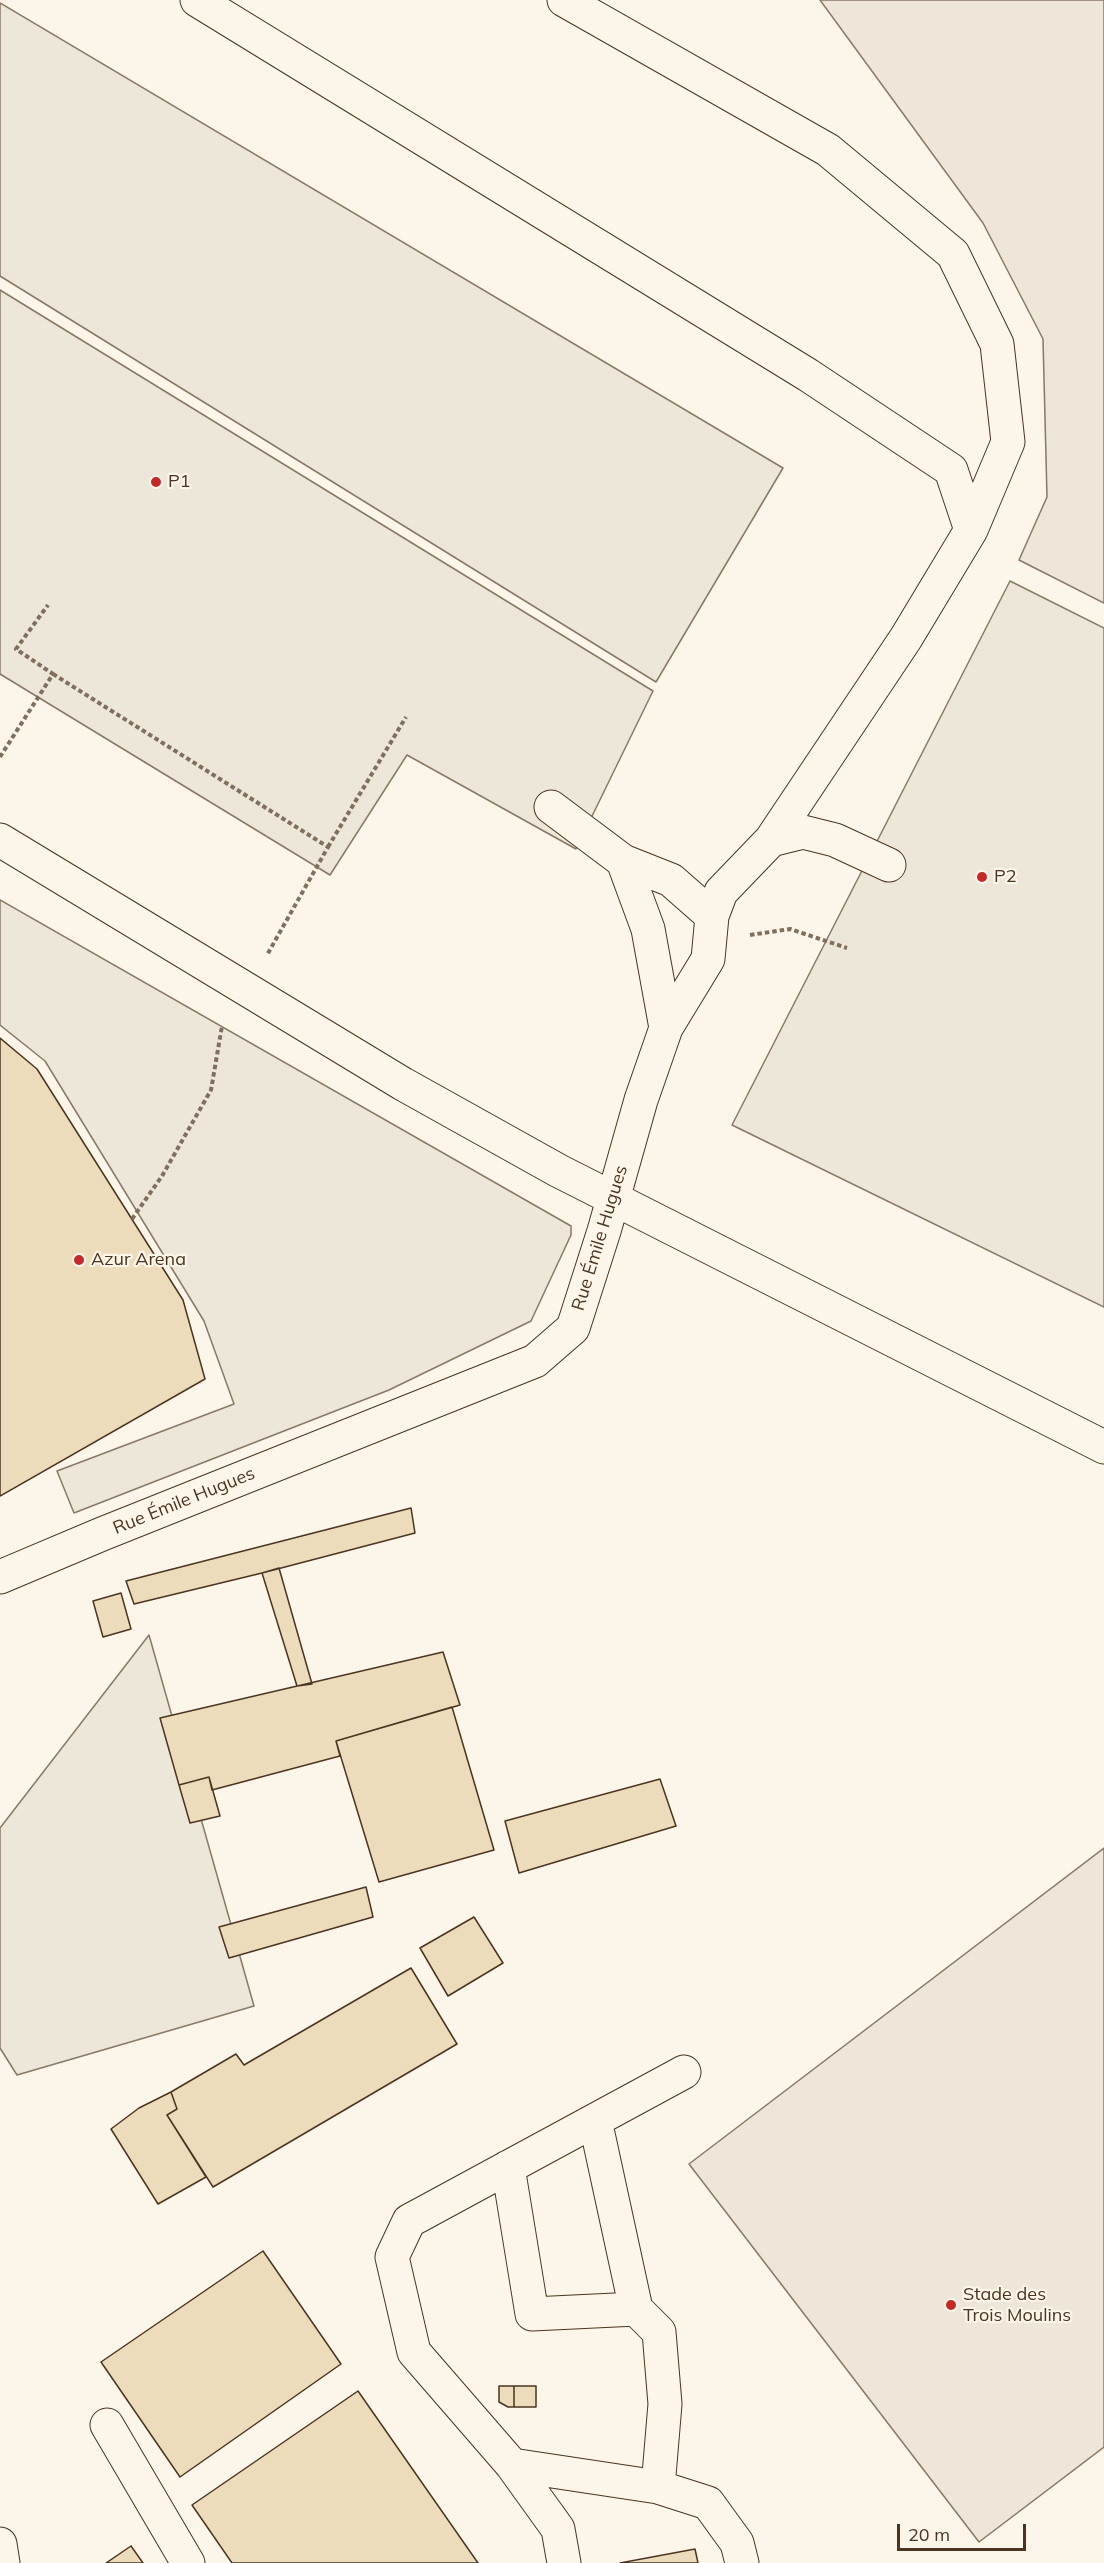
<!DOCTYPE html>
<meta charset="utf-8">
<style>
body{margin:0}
#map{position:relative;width:1104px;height:2563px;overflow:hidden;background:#fbf6e9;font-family:Mulish,sans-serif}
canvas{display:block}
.scale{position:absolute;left:897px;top:2524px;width:129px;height:27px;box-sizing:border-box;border:3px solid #4a3520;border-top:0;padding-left:8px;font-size:18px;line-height:21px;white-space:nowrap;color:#4a3520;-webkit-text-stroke:4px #fbf6e9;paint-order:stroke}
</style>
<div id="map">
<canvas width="1104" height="2563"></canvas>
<div class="scale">20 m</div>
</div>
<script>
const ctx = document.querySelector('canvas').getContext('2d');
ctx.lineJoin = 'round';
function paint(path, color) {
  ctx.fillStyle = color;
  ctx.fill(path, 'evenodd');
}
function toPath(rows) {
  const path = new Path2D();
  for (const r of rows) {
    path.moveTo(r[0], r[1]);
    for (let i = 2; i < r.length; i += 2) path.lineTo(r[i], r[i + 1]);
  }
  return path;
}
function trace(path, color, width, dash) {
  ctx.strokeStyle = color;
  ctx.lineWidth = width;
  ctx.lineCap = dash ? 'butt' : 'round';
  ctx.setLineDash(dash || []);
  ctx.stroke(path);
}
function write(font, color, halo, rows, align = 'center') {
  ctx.font = font + ' Mulish,sans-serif';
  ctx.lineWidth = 4.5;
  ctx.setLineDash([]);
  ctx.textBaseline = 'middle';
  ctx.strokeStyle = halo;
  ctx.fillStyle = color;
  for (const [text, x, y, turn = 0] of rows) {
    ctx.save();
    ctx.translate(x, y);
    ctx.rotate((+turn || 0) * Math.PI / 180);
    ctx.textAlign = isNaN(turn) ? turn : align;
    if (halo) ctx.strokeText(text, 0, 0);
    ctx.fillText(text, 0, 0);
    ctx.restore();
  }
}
const green = toPath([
 [820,0,1104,0,1104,603,1019,560,1047,497,1043,339,983,223,820,0],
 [1104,1848,1104,2447,979,2542,689,2164,1104,1848]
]);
const parking = toPath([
 [0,3,783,468,656,682,0,276,0,3],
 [0,290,653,691,576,849,407,755,330,875,0,674,0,290],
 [1010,581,1104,628,1104,1307,732,1125,1010,581],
 [0,900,571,1226,571,1235,531,1321,389,1390,74,1513,57,1471,234,1404,204,1321,45,1061,0,1025,0,900],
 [149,1635,254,2006,17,2075,0,2048,0,1828,149,1635]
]);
const building = toPath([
 [0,1038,37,1069,183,1300,205,1379,0,1496,0,1038],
 [411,1508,415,1533,262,1573,134,1604,126,1581,411,1508],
 [279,1568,312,1684,297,1686,262,1573,279,1568],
 [121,1593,131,1629,103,1637,93,1601,121,1593],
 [443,1652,460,1705,336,1741,340,1756,212,1790,209,1777,179,1785,160,1718,443,1652],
 [452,1707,494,1850,379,1882,336,1741,452,1707],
 [209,1777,220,1816,190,1823,179,1785,209,1777],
 [660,1779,676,1826,519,1873,505,1821,660,1779],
 [366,1887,373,1917,229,1958,219,1927,366,1887],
 [474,1917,503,1963,448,1996,420,1948,474,1917],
 [411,1968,457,2044,213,2187,167,2115,177,2109,171,2092,236,2054,244,2065,411,1968],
 [171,2092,177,2109,167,2115,206,2177,158,2204,111,2129,139,2108,171,2092],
 [263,2251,341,2364,180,2477,101,2362,263,2251],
 [499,2386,514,2386,514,2407,508,2407,499,2402,499,2386],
 [514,2386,536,2386,536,2407,514,2407,514,2386],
 [358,2391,478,2563,232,2563,192,2505,358,2391],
 [131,2546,143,2563,106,2563,131,2546],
 [695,2549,698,2563,620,2563,695,2549]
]);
const path = toPath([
 [53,674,328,847,267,955],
 [0,757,53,674,16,649,48,605],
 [328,847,406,717],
 [750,935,790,929,847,948],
 [132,1219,162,1176,211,1090,222,1026]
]);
const minor = toPath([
 [197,0,808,375,951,470,971,530,1008,442,997,344,953,254,828,150,564,0],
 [0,840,403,1084,559,1171,1104,1447],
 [771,840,906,638,971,530],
 [623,861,648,929,666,1028],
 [712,916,721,892,771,840,803,832,835,840,889,865],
 [0,1577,102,1534,535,1361,573,1328,604,1231,641,1100,666,1028,708,959,712,916,671,880,623,861,551,807],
 [595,2120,636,2309],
 [508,2167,532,2314,636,2309,659,2332,665,2404,658,2487],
 [107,2425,188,2563],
 [512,2465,658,2487,708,2503,737,2543,742,2563],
 [0,2544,3,2563],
 [564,2563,558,2529,512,2465,414,2352,392,2257,409,2221,684,2072]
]);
const markers = [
 [156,482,6,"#c62828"],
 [982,877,6,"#c62828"],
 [79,1260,6,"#c62828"],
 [951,2305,6,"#c62828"]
];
const poiNames = [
 ["P1",168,482],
 ["P2",994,877],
 ["Azur Arena",91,1260],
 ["Stade des",963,2295],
 ["Trois Moulins",963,2316]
];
const streetNames = [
 ["Rue Émile Hugues",600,1238,-73],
 ["Rue Émile Hugues",184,1501,-22]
];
paint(green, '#ede6d9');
trace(green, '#887966', 1.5);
paint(parking, '#ede7d9');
trace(parking, '#887966', 1.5);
paint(building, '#ecdcbc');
trace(building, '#4a3520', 1.5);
trace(minor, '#4a3520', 35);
trace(path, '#7f6f5c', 4, [4.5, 3]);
trace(minor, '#fbf6e9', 33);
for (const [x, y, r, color] of markers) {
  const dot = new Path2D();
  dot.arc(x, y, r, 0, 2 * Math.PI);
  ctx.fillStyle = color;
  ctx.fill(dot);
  trace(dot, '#fbf6e9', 2);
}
write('18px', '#4a3520', '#fbf6e9', poiNames, 'left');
write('18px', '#4a3520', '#fbf6e9', streetNames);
</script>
